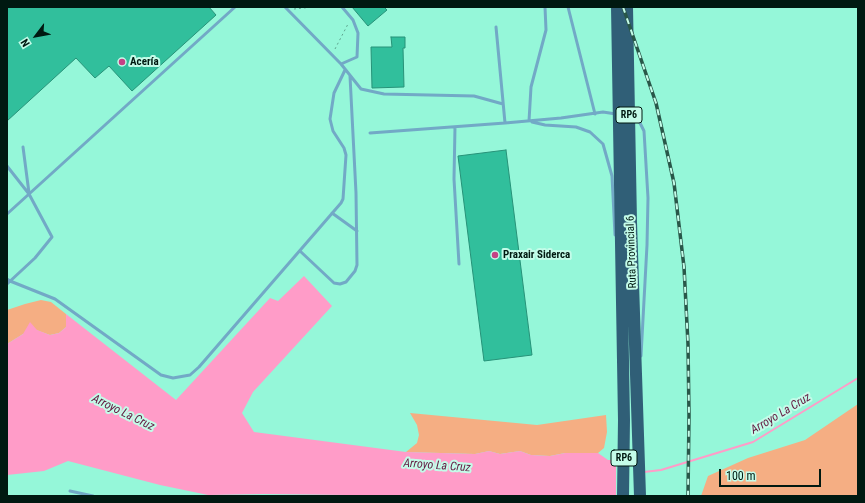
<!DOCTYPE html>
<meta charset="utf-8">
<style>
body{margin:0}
#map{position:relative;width:865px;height:503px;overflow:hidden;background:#95f7d9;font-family:"Roboto Condensed",sans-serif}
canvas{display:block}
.frame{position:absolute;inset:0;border:8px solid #001911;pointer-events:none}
.north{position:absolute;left:16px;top:16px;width:40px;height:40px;-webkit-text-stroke:3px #c4fce9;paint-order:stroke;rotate:238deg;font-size:11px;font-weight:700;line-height:16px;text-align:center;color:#001911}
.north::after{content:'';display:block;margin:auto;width:14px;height:18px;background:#001911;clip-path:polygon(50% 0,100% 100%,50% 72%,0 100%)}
.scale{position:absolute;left:719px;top:469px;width:102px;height:18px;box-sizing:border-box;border:2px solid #001911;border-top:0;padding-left:5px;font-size:12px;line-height:14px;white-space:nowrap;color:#001911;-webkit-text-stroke:3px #c4fce9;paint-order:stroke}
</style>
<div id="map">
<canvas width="865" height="503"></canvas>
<div class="frame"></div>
<div class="north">N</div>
<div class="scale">100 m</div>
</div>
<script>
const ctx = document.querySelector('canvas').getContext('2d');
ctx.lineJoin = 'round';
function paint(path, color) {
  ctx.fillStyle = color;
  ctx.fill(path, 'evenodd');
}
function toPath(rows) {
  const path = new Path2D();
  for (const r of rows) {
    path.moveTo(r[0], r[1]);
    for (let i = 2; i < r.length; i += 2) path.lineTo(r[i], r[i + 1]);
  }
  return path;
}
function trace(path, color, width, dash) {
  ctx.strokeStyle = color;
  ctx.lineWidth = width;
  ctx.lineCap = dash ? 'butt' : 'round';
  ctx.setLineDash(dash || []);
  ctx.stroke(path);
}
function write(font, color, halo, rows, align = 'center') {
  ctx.font = font + ' "Roboto Condensed",sans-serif';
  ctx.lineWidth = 4;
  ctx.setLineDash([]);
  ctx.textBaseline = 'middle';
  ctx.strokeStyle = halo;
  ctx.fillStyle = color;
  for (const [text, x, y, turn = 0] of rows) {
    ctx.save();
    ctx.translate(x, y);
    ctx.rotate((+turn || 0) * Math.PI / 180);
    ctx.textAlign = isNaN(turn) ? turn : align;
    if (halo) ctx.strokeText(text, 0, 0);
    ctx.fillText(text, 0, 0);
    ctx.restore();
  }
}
const green = toPath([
 [41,300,51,302,66,314,66,327,59,333,50,335,36,330,23,334,7,344,7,310,25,304],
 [858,404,858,496,701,496,708,476,748,458,805,440],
 [410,413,537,425,606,415,607,432,604,448,598,453,565,453,550,456,531,455,520,451,500,454,489,451,475,454,406,452,417,443,419,435,417,425]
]);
const water = toPath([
 [304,276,332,306,253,392,242,413,254,432,406,452,475,454,489,451,500,454,520,451,531,455,550,456,565,453,598,453,608,460,616,460,616,496,428,496,264,494,208,495,160,485,68,461,44,471,7,475,7,344,23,334,30,322,37,330,50,335,59,333,66,327,66,314,176,400,270,298,278,301]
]);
const stream = toPath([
 [644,472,661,470,753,442,858,378]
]);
const building = toPath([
 [7,7,209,7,216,15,132,91,109,66,95,78,76,58,7,121,7,7],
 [352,7,384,7,387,10,368,26,352,7],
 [391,37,405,37,405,48,403,48,404,87,372,88,371,47,392,47,391,37],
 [506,150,532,355,484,361,458,156,506,150]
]);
const path = toPath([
 [294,9,313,7],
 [335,49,348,24]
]);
const lane = toPath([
 [285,7,341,64,361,89,384,94,474,96,503,104],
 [568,7,595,114],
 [496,27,505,123,561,118,603,112,616,114],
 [341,64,357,57,358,33,353,20,342,7],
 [633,117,638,119,644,131,648,198,647,245,641,356],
 [529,121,531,87,546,30,545,7],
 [532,122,545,125,576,127,590,132,603,144,612,176,615,235],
 [455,127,454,179,459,264],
 [370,133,505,123],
 [23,147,29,193],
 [7,166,29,194,52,237,35,258,7,284],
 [332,213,357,231],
 [7,214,235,7],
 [300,251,334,283,340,284,346,282,355,271,357,265,356,193,350,76],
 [7,279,10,281,55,299,161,375,173,378,190,375,199,367,341,203,343,199,346,155,344,148,333,131,330,119,334,93,345,70],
 [70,491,93,496]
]);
const highway = toPath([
 [617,7,624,420,623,496],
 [627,7,631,222,640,496]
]);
const rail = toPath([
 [623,7,656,103,674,183,684,267,688,344,689,415,688,496]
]);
const markers = [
 [122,62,4,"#c54185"],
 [495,255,4,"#c54185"]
];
const shields = [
 [629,115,26],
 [624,458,26]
];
const shieldNames = [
 ["RP6",629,115],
 ["RP6",624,458]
];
const poiNames = [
 ["Acería",130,62],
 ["Praxair Siderca",503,255]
];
const streetNames = [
 ["Ruta Provincial 6",632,252,-92]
];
const waterNames = [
 ["Arroyo La Cruz",123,413,26],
 ["Arroyo La Cruz",781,414,-31],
 ["Arroyo La Cruz",437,466,4]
];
paint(green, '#f5ae83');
paint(water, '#ff9cc8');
trace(stream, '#ff9cc8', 2);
paint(building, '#31bf9c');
trace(building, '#279278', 1);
trace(path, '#5ea48f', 1, [2, 3]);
trace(lane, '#72a9c6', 3);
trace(highway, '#305f77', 12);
trace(rail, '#295749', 3.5);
trace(rail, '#c4fce9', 2, [6]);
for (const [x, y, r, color] of markers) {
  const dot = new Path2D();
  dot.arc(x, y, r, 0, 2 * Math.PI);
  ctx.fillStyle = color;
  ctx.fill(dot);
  trace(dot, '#c4fce9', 1.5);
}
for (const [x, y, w] of shields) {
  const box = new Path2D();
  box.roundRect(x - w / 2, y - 8, w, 16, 3);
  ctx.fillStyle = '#c4fce9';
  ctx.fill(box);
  trace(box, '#001911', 1);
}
write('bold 10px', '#001911', null, shieldNames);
write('bold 11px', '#001911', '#c4fce9', poiNames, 'left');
write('11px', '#001911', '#c4fce9', streetNames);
write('italic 12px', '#631940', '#c4fce9', waterNames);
</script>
